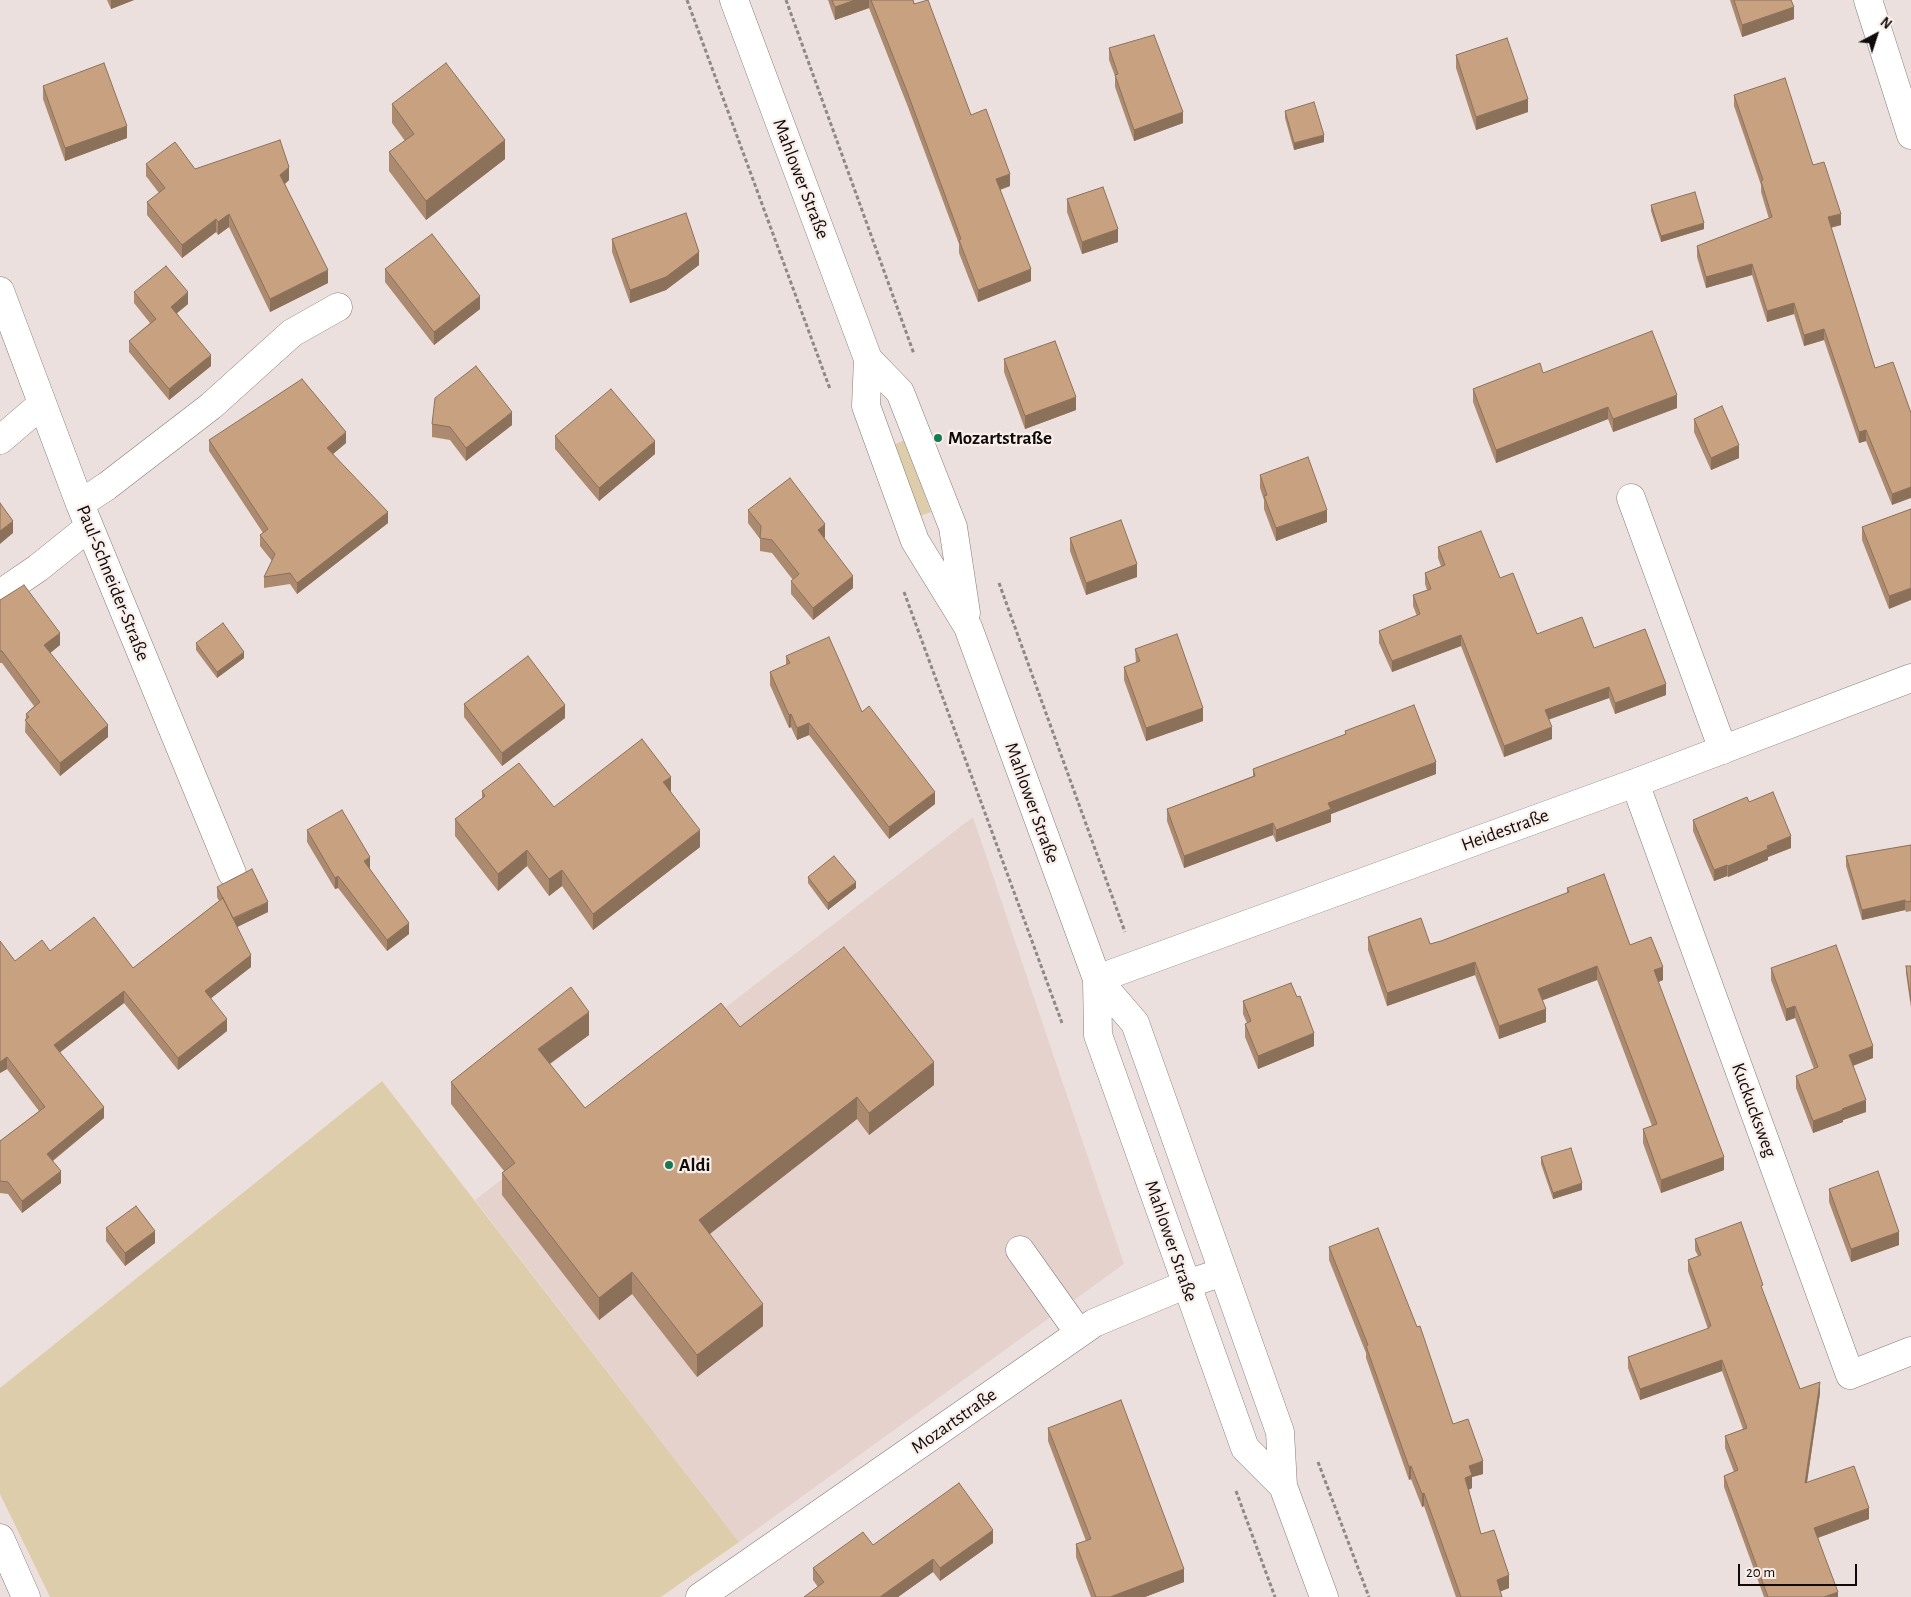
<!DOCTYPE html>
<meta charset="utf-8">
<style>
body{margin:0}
#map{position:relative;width:1911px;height:1597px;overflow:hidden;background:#ebe0dd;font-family:"Alegreya Sans",sans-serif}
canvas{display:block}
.north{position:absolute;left:1851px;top:10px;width:50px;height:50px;-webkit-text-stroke:4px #f9eeea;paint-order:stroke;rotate:40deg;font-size:14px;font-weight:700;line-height:20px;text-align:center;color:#0e0b0a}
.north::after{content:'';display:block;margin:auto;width:18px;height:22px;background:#0e0b0a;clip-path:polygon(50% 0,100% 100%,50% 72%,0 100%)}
.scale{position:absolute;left:1738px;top:1564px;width:119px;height:22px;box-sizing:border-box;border:2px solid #0e0b0a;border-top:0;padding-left:6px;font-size:15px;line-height:18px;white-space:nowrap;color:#0e0b0a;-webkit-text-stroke:4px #f9eeea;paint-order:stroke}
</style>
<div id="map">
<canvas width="1911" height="1597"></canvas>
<div class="north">N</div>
<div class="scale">20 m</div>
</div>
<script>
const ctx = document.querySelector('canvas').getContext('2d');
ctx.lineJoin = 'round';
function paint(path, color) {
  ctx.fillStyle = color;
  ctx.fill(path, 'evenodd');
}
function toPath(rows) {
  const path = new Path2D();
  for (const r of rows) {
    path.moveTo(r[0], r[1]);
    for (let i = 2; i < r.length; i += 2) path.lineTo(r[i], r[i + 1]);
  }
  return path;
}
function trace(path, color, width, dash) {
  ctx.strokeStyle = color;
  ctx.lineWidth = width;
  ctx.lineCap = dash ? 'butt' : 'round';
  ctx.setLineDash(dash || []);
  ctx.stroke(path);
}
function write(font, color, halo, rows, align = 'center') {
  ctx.font = font + ' "Alegreya Sans",sans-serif';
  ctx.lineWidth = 4.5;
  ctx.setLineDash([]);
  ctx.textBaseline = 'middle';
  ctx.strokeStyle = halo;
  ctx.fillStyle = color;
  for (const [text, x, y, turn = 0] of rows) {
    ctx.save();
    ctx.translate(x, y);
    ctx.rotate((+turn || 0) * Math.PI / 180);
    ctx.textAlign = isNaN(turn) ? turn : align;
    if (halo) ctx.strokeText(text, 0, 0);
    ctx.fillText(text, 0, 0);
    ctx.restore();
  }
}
const built = toPath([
 [973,817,1124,1264,739,1542,475,1200]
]);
const green = toPath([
 [905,440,931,512,920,516,893,445],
 [382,1081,739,1542,661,1597,50,1597,0,1494,0,1388]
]);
const path = toPath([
 [687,0,830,389],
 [786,0,914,354],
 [999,583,1125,932],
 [904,592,1062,1023],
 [1318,1462,1369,1597],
 [1236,1491,1275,1597]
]);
const minor = toPath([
 [1868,0,1911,135],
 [0,291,80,504,232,873],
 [0,440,42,404],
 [1631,498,1723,750],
 [80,504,107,486,211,406,292,333,338,307],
 [0,594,38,568,89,527],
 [1635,783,1850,1375,1911,1351],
 [1097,979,1635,783,1911,678],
 [1020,1250,1079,1333],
 [0,1538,26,1597],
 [700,1597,1094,1323,1187,1284,1223,1272]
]);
const major = toPath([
 [734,0,868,359,900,392,953,527,966,613],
 [868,359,866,406,915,541,968,627,1097,979,1098,1035,1245,1448,1283,1486],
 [1097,979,1135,1023,1280,1432,1283,1486,1324,1597]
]);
const wall = toPath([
 [107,0,134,0,111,9],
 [828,0,913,0,971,115,1010,186,1000,190,1031,281,978,302,959,253,959,244,908,107,869,8,835,20],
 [1730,0,1791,0,1794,19,1742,37],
 [1109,48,1183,123,1134,141,1115,87,1115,76,1109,60],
 [1456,55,1528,112,1476,130,1456,68],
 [43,86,127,138,65,161,43,99],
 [1734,95,1813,165,1841,225,1831,228,1875,368,1893,362,1892,505,1866,441,1859,443,1824,340,1804,346,1794,314,1767,322,1752,275,1706,288,1697,257,1697,246,1769,219,1761,192,1761,185,1734,106],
 [392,104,505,159,426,220,389,171,389,152,405,141,392,123],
 [1285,111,1324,142,1294,150,1285,118],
 [146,164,289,180,285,184,328,283,270,312,229,227,218,235,216,232,182,258,147,215,147,202,159,193,146,176],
 [1067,199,1118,242,1082,254,1067,212],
 [1651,205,1704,229,1661,242,1651,211],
 [612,239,699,265,666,290,630,303,612,252],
 [385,269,480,309,434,345,385,282],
 [134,292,188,304,177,313,211,366,169,400,129,352,129,341,150,323,134,303],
 [1004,359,1076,410,1025,429,1004,372],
 [1543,373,1677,408,1613,432,1608,419,1496,463,1473,402,1473,389],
 [1694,419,1739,458,1711,470,1694,432],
 [432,424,512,425,466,461,450,440,432,437],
 [555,436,655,454,599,501,555,449],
 [209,440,346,443,333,454,388,523,297,594,290,584,264,588,264,577,272,561,260,546,260,535,263,533,209,451],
 [1260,475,1327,522,1276,541,1264,509,1264,500,1260,488],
 [1911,509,1889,609,1862,540,1862,527],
 [748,510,825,537,824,538,853,588,813,620,791,594,791,581,793,580,772,553,760,551,760,539,748,523],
 [1070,538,1137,577,1086,595,1070,551],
 [1438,547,1500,578,1537,634,1594,648,1666,695,1615,714,1609,698,1549,719,1552,739,1504,757,1461,646,1392,672,1379,643,1379,631,1417,616,1413,606,1413,595,1427,590,1425,584,1425,573,1441,566,1438,558],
 [0,600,60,645,50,653,108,737,60,776,25,732,26,714,34,706,2,663,0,663],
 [196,643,244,658,217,678,196,650],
 [1135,649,1203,721,1146,741,1124,680,1124,667,1136,663],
 [786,656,862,712,935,804,889,839,809,735,797,740,791,727,789,728,770,685,770,672,786,665],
 [464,704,565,718,502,766,464,717],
 [1345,731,1436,774,1331,814,1331,822,1276,842,1273,835,1184,868,1167,821,1167,809,1253,776,1253,769,1345,735],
 [482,791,554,807,671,792,700,847,593,930,562,886,549,896,527,866,498,891,455,836,455,819,482,798],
 [1749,802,1791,848,1768,857,1768,860,1728,877,1727,876,1714,881,1693,831,1693,820],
 [307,830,370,869,409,934,387,951,338,888,335,889,307,842],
 [1911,845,1911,911,1906,912,1905,910,1862,920,1846,866,1846,856],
 [808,877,856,888,828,910,808,883],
 [217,887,268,912,237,927,251,967,211,998,227,1031,178,1070,124,1003,60,1052,104,1118,53,1161,61,1183,22,1213,8,1194,0,1193,0,1141,39,1111,7,1069,0,1073,15,961,50,951,133,968,219,901,217,897],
 [1567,888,1630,945,1663,980,1658,982,1724,1170,1661,1193,1643,1143,1643,1129,1652,1126,1597,980,1542,1000,1546,1022,1499,1039,1475,975,1387,1006,1368,950,1368,937,1430,944,1441,941,1567,893],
 [1906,966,1911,966,1911,1008,1906,973],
 [1771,968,1873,1058,1853,1066,1866,1112,1843,1120,1843,1122,1813,1133,1796,1088,1796,1076,1814,1069,1795,1018,1786,1021,1771,980],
 [1243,1001,1314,1046,1258,1069,1245,1037,1245,1024,1247,1023,1243,1014],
 [740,1027,934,1085,869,1135,857,1119,710,1234,763,1326,697,1377,632,1294,599,1320,502,1195,502,1173,504,1171,451,1104,451,1082,589,1035,550,1064,585,1108],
 [1541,1157,1582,1190,1553,1199,1541,1164],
 [1829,1189,1899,1245,1851,1262,1829,1202],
 [106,1228,155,1243,125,1266,106,1241],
 [1695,1239,1763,1292,1800,1389,1820,1393,1807,1483,1869,1519,1818,1538,1838,1597,1764,1597,1724,1487,1724,1476,1734,1472,1725,1448,1725,1436,1743,1429,1722,1371,1640,1400,1628,1368,1628,1357,1708,1329,1688,1271,1688,1260,1698,1256,1695,1250],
 [1329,1247,1453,1424,1483,1474,1472,1477,1472,1488,1469,1490,1481,1534,1509,1588,1500,1591,1502,1597,1456,1597,1424,1506,1422,1507,1411,1479,1409,1480,1366,1358,1366,1353,1329,1260],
 [1048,1428,1184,1582,1145,1597,1091,1597,1076,1557,1076,1544,1086,1541,1048,1441],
 [993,1543,940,1581,933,1572,898,1597,804,1597,818,1587,813,1580,813,1568,873,1545]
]);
const shadedWall = toPath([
 [111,0,134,0,111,9],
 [855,0,869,0,869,8,835,20,835,7],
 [1794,7,1794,19,1742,37,1742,25],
 [1528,99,1528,112,1476,130,1476,117],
 [1183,112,1183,123,1134,141,1134,130],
 [127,126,127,138,65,161,65,148],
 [1324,135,1324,142,1294,150,1294,143],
 [505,140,505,159,426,220,426,201],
 [289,167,289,180,280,188,280,175],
 [1010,174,1010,186,996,191,996,179],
 [229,214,229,227,218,235,218,222],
 [1841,214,1841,225,1828,228,1828,217],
 [216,219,216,232,182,258,182,245],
 [1704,223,1704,229,1661,242,1661,236],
 [1118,229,1118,242,1082,254,1082,242],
 [699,252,699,265,666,290,630,303,630,290],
 [1752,264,1752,275,1706,288,1706,277],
 [1031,269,1031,281,978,302,978,290],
 [328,270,328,283,270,312,270,299],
 [188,292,188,304,171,318,171,307],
 [480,296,480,309,434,345,434,332],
 [1794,303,1794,314,1767,322,1767,311],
 [1824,329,1824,340,1804,346,1804,335],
 [211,355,211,366,169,400,169,389],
 [1677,395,1677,408,1613,432,1613,419],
 [1076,397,1076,410,1025,429,1025,416],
 [1608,407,1608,419,1496,463,1496,450],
 [512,412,512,425,466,461,466,448],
 [1866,430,1866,441,1859,443,1859,432],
 [346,432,346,443,327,459,327,448],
 [655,441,655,454,599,501,599,488],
 [1739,445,1739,458,1711,470,1711,458],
 [1911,487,1911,498,1892,505,1892,494],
 [1327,510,1327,522,1276,541,1276,528],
 [388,512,388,523,297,594,297,583],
 [13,521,13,533,0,544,0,531],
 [825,524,825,537,818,543,818,530],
 [1137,564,1137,577,1086,595,1086,583],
 [853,576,853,588,813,620,813,608],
 [1911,588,1911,600,1889,609,1889,596],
 [60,633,60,645,44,658,44,645],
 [1461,635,1461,646,1392,672,1392,661],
 [244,652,244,658,217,678,217,672],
 [1666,684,1666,695,1615,714,1615,703],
 [1609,687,1609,698,1545,721,1545,710],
 [565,705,565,718,502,766,502,753],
 [1203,708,1203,721,1146,741,1146,728],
 [791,714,791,727,789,728,789,715],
 [809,723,809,735,797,740,797,728],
 [108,725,108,737,60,776,60,763],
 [1552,727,1552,739,1504,757,1504,746],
 [1436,762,1436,774,1331,814,1331,822,1276,842,1276,830,1328,803],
 [671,777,671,793,663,782],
 [935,792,935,804,889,839,889,827],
 [1273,823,1273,835,1184,868,1184,856],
 [700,830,700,847,593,930,593,914],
 [1791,836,1791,848,1768,857,1768,860,1728,877,1728,866,1767,846],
 [527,850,527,866,498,891,498,874],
 [370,857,370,869,364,872,364,861],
 [1727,865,1727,876,1714,881,1714,870],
 [562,870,562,886,549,896,549,879],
 [338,876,338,888,335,889,335,878],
 [856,882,856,888,828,910,828,903],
 [1905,900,1905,910,1862,920,1862,910],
 [268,902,268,912,233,929,233,919],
 [409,923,409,934,387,951,387,940],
 [251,955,251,967,205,1003,205,991],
 [1475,962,1475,975,1387,1006,1387,993],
 [1597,966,1597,980,1538,1002,1538,989],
 [1663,967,1663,980,1654,984,1654,970],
 [124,991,124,1003,54,1057,54,1045],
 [1795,1006,1795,1018,1786,1021,1786,1009],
 [1546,1009,1546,1022,1499,1039,1499,1026],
 [589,1012,589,1035,538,1072,538,1049],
 [227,1019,227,1031,178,1070,178,1058],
 [1314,1033,1314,1046,1258,1069,1258,1056],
 [1873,1046,1873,1058,1849,1067,1849,1055],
 [7,1057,7,1069,0,1073,0,1062],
 [934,1062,934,1085,869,1135,869,1113],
 [857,1097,857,1119,699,1242,699,1220],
 [1866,1100,1866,1112,1843,1120,1843,1122,1813,1133,1813,1121],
 [104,1107,104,1118,47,1165,47,1154],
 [1724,1157,1724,1170,1661,1193,1661,1180],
 [61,1171,61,1183,22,1213,22,1201],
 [1582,1183,1582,1190,1553,1199,1553,1193],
 [155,1231,155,1243,125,1266,125,1253],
 [1899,1232,1899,1245,1851,1262,1851,1249],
 [632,1272,632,1294,599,1320,599,1298],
 [763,1304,763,1326,697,1377,697,1355],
 [1722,1360,1722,1371,1640,1400,1640,1389],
 [1820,1382,1820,1393,1805,1495,1805,1483],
 [1483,1461,1483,1474,1472,1477,1472,1488,1465,1491,1465,1478,1469,1466],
 [1411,1466,1411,1479,1409,1480,1409,1467],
 [1424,1493,1424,1506,1422,1507,1422,1494],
 [1869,1508,1869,1519,1814,1539,1814,1528],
 [993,1530,993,1543,940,1581,940,1568],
 [933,1559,933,1572,898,1597,880,1597],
 [1184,1569,1184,1582,1145,1597,1110,1597],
 [1509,1575,1509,1588,1497,1593,1497,1580],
 [1838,1592,1838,1597,1824,1597]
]);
const building = toPath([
 [832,0,855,0,835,7,832,0],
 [871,0,913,0,914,4,928,0,971,115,986,109,1010,174,996,179,1031,269,978,290,959,240,961,239,908,94,871,0],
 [1734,0,1791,0,1794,7,1742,25,1734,0],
 [1154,35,1183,112,1134,130,1115,75,1118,74,1109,48,1154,35],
 [1507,38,1528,99,1476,117,1456,55,1507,38],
 [104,63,127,126,65,148,43,86,104,63],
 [446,63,505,140,426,201,389,152,414,134,392,104,446,63],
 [1785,78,1813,165,1824,162,1841,214,1828,217,1875,368,1893,362,1911,413,1911,487,1892,494,1866,430,1859,432,1824,329,1804,335,1794,303,1767,311,1752,264,1706,277,1697,246,1772,217,1761,181,1763,180,1734,95,1785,78],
 [1314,102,1324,135,1294,143,1285,111,1314,102],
 [280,140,289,167,280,175,328,270,270,299,229,214,218,222,216,219,182,245,147,202,165,188,146,164,175,142,195,169,280,140],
 [1103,187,1118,229,1082,242,1067,199,1103,187],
 [1695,192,1704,223,1661,236,1651,205,1695,192],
 [686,213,699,252,666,277,630,290,612,239,686,213],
 [432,234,480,296,434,332,385,269,432,234],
 [166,266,188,292,171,307,211,355,169,389,129,341,156,319,134,292,166,266],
 [1652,331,1677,395,1613,419,1608,407,1496,450,1473,389,1540,363,1543,373,1652,331],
 [1055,341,1076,397,1025,416,1004,359,1055,341],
 [476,366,512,412,466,448,450,427,432,424,435,398,476,366],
 [302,379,346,432,327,448,388,512,297,583,290,573,264,577,275,554,260,535,268,529,209,440,302,379],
 [611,389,655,441,599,488,555,436,611,389],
 [1722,406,1739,445,1711,458,1694,419,1722,406],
 [1308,457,1327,510,1276,528,1264,496,1267,495,1260,475,1308,457],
 [790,478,825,524,818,530,853,576,813,608,791,581,799,574,772,540,760,538,761,526,748,510,790,478],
 [0,503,13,521,0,531,0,503],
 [1911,509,1911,588,1889,596,1862,527,1911,509],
 [1121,520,1137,564,1086,583,1070,538,1121,520],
 [1481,531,1500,578,1513,573,1537,634,1582,617,1594,648,1645,629,1666,684,1615,703,1609,687,1545,710,1552,727,1504,746,1461,635,1392,661,1379,631,1420,614,1413,595,1431,589,1425,573,1445,565,1438,547,1481,531],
 [24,585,60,633,44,645,108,725,60,763,25,720,29,717,26,714,40,702,2,651,0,651,0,600,24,585],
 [223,623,244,652,217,672,196,643,223,623],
 [1177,634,1203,708,1146,728,1124,667,1140,661,1135,649,1177,634],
 [829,637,862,712,869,706,935,792,889,827,809,723,797,728,791,714,789,715,770,672,790,663,786,656,829,637],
 [528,656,565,705,502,753,464,704,528,656],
 [1414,705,1436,762,1328,803,1331,809,1276,830,1273,823,1184,856,1167,809,1255,776,1253,769,1346,734,1345,731,1414,705],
 [642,739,671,777,663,782,700,830,593,914,562,870,549,879,527,850,498,874,455,819,485,796,482,791,519,763,554,807,642,739],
 [1773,792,1791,836,1767,846,1768,849,1728,866,1727,865,1714,870,1693,820,1747,797,1749,802,1773,792],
 [342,810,370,857,364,861,409,923,387,940,338,876,335,878,307,830,342,810],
 [1911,845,1911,901,1906,902,1905,900,1862,910,1846,856,1911,845],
 [834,856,856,882,828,903,808,877,834,856],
 [252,869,268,902,233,918,217,887,252,869],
 [1604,874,1630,945,1651,937,1663,967,1654,970,1724,1157,1661,1180,1643,1129,1657,1124,1597,966,1538,989,1546,1009,1499,1026,1475,962,1387,993,1368,937,1421,918,1430,944,1441,941,1569,892,1567,888,1604,874],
 [223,898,251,955,205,991,227,1019,178,1058,124,991,54,1045,104,1107,47,1154,61,1171,22,1201,8,1182,0,1181,0,1141,45,1107,7,1057,0,1062,0,941,15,961,42,940,50,951,94,917,133,968,223,898],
 [1836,945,1873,1046,1849,1055,1866,1100,1842,1109,1843,1110,1813,1121,1796,1076,1818,1067,1795,1006,1786,1009,1771,968,1836,945],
 [844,947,934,1062,869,1113,857,1097,699,1220,763,1304,697,1355,632,1272,599,1298,502,1173,515,1163,451,1082,571,987,589,1012,538,1049,585,1108,721,1003,740,1027,844,947],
 [1906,966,1911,966,1911,1001,1906,966],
 [1291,983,1297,997,1300,996,1314,1033,1258,1056,1245,1024,1251,1021,1243,1001,1291,983],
 [1571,1148,1582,1183,1553,1193,1541,1157,1571,1148],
 [1878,1171,1899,1232,1851,1249,1829,1189,1878,1171],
 [136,1206,155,1231,125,1253,106,1228,136,1206],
 [1741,1222,1763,1285,1761,1286,1800,1389,1820,1382,1805,1483,1854,1466,1869,1508,1814,1528,1838,1592,1824,1597,1768,1597,1724,1476,1738,1470,1725,1436,1747,1428,1722,1360,1640,1389,1628,1357,1709,1328,1709,1326,1711,1326,1688,1260,1701,1255,1695,1239,1741,1222],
 [1378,1228,1417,1327,1420,1326,1453,1424,1468,1419,1483,1461,1469,1466,1472,1475,1465,1478,1481,1534,1494,1530,1509,1575,1497,1580,1502,1597,1461,1597,1424,1493,1422,1494,1411,1466,1409,1467,1366,1346,1368,1345,1329,1247,1378,1228],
 [1121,1400,1184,1569,1110,1597,1096,1597,1076,1544,1091,1539,1048,1428,1121,1400],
 [959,1483,993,1530,940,1568,933,1559,880,1597,804,1597,824,1582,813,1568,863,1532,873,1545,959,1483]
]);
const markers = [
 [938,438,5,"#147a53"],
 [669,1165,5,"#147a53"]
];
const streetNames = [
 ["Mahlower Straße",801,179,69],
 ["Paul-Schneider-Straße",113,583,68],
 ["Mahlower Straße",1032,803,70],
 ["Heidestraße",1505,830,-20],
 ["Kuckucksweg",1754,1110,70],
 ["Mahlower Straße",1171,1241,71],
 ["Mozartstraße",954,1421,-35]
];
const poiNames = [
 ["Mozartstraße",948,438],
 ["Aldi",679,1165]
];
paint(built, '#e5d2cd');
paint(green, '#decdaa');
trace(minor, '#857c79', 29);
trace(major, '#857c79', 29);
trace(path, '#8f8886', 3, [4, 2.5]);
trace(minor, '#fff', 28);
trace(major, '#fff', 28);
paint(wall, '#ac8a6f');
paint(shadedWall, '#8c715a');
paint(building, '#c8a181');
trace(building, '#8c715a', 1);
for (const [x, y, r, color] of markers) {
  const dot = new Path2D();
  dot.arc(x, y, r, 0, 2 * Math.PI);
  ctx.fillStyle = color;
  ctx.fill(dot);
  trace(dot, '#f9eeea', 2);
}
write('19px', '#0e0b0a', '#f9eeea', streetNames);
write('bold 19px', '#0e0b0a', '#f9eeea', poiNames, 'left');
</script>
